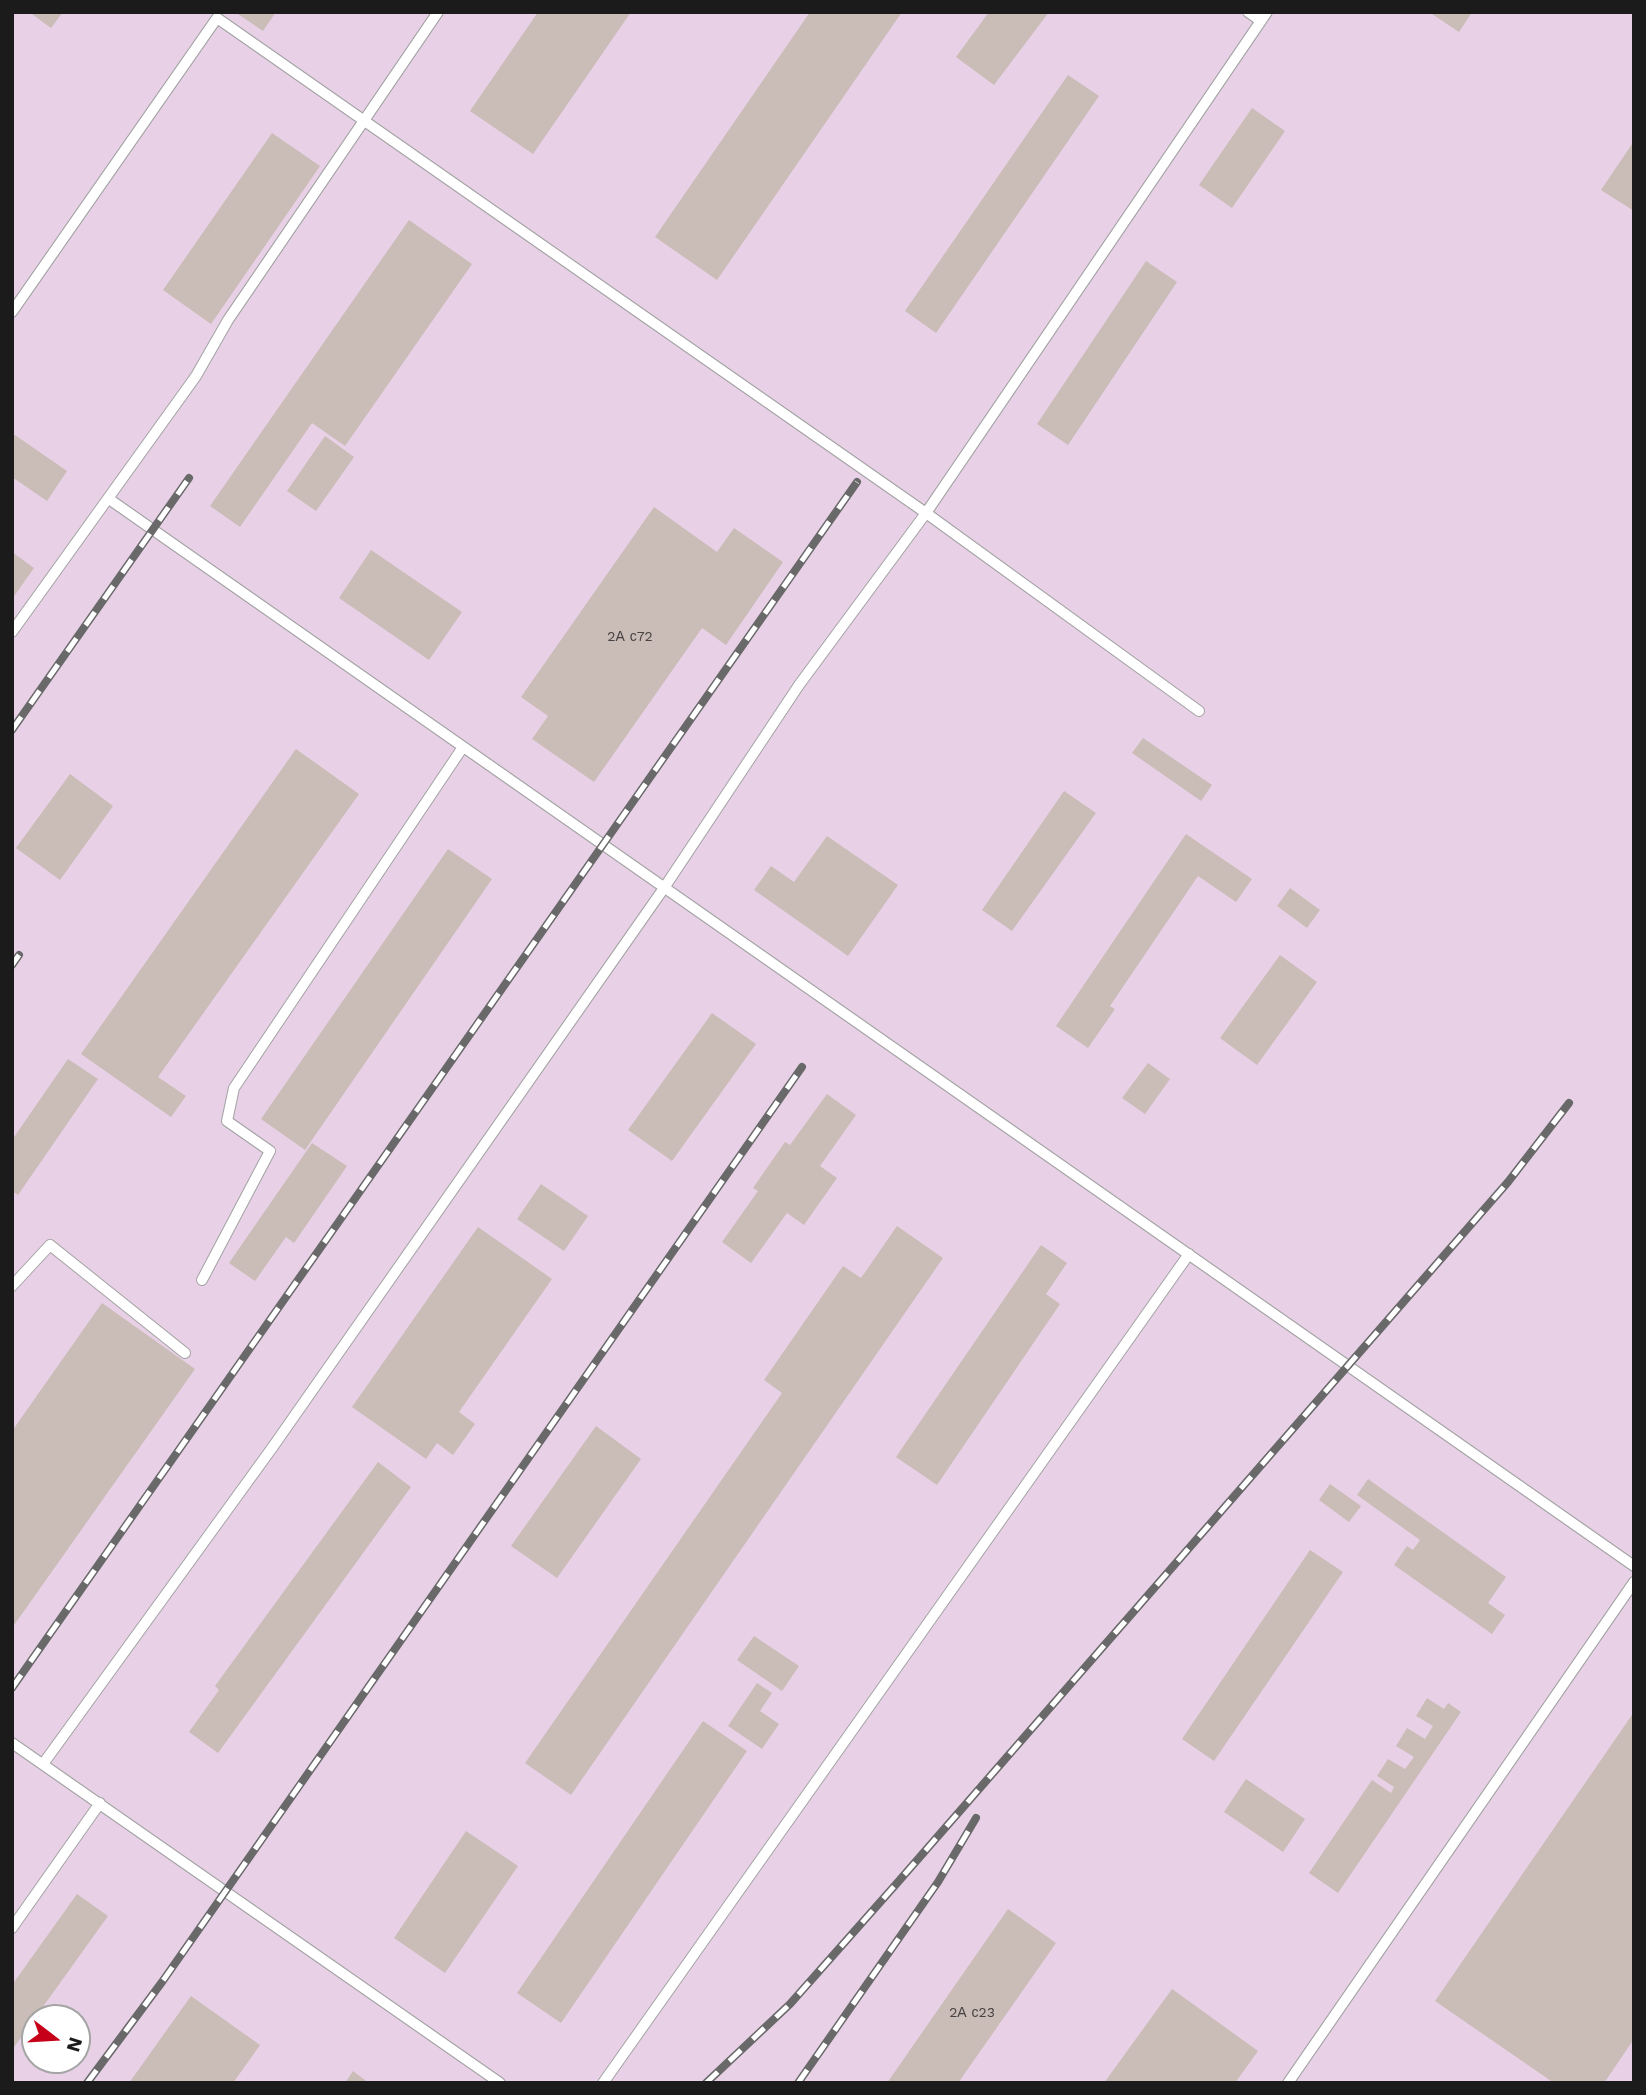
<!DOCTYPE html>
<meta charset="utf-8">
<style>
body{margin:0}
#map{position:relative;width:1646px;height:2095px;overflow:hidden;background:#eee7e0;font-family:"Work Sans",sans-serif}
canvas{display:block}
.frame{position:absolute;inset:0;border:14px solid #1b1b1b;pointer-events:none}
.north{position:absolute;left:21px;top:2004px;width:70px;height:70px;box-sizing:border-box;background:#fff;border:2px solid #a4a4a4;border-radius:50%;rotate:107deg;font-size:19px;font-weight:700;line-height:28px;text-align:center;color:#1b1b1b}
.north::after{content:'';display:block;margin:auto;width:24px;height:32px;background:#c7001a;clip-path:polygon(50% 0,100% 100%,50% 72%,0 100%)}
</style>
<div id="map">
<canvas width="1646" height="2095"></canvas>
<div class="frame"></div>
<div class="north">N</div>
</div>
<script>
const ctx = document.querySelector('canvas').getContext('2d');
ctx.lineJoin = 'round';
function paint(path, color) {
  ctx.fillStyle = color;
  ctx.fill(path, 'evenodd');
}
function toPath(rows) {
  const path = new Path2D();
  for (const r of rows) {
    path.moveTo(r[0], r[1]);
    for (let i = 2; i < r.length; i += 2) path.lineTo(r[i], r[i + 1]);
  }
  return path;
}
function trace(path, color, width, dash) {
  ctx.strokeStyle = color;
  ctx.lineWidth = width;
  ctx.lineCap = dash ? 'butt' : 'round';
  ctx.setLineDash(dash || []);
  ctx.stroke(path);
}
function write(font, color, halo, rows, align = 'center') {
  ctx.font = font + ' "Work Sans",sans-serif';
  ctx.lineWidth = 5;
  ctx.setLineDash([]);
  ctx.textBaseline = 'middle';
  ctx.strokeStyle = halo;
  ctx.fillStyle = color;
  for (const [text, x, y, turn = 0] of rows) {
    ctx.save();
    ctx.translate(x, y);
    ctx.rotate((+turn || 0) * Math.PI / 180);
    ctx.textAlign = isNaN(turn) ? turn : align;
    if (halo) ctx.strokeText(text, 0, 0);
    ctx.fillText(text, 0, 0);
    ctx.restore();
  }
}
const industrial = toPath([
 [12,12,1634,12,1634,2083,12,2083],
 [35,2018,77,2018,77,2060,35,2060]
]);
const building = toPath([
 [29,12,63,12,51,28],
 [235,12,276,12,263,31],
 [538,12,631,12,533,154,470,111],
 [810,12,902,12,717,280,655,237],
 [989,12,1049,12,994,85,956,57],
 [1429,12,1472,12,1459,32],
 [1068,75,1099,96,936,333,905,311],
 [1252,108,1285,131,1232,208,1199,185],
 [272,133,320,166,211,324,163,290],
 [1634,141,1634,211,1601,190],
 [409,220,472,264,345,446,312,423,240,527,210,506],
 [1146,261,1177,282,1068,445,1037,424],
 [12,433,67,471,47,501,12,477],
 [325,436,354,457,316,511,287,491],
 [654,507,717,552,734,528,783,562,726,645,702,628,594,782,532,739,548,716,521,697],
 [371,550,462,612,429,660,339,598],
 [12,552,34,568,12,599],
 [1143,738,1212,785,1201,801,1132,753],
 [296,749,359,794,158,1077,186,1096,171,1117,81,1054],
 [70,774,113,806,60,880,16,848],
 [1064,791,1096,813,1012,931,982,910],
 [1186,834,1252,879,1236,902,1198,876,1110,1006,1115,1009,1088,1048,1056,1026],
 [827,836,898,885,848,956,754,890,771,866,794,882],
 [448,849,492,879,305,1150,261,1119],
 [1290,888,1320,910,1307,928,1277,906],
 [1280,955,1317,982,1257,1065,1220,1038],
 [712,1013,756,1044,672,1161,628,1130],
 [68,1059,98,1079,18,1195,12,1191,12,1140],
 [1148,1063,1170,1079,1145,1114,1122,1098],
 [827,1094,856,1115,820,1166,837,1178,804,1225,787,1213,751,1263,722,1242,758,1191,753,1188,785,1142,790,1145],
 [312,1143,347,1166,294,1243,286,1237,255,1281,229,1263],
 [541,1184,588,1216,564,1251,517,1219],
 [897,1226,943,1258,571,1795,525,1763,782,1393,764,1380,843,1266,861,1278],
 [478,1227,552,1279,459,1412,475,1424,453,1455,437,1443,426,1459,352,1407],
 [1041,1245,1067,1263,1046,1294,1060,1304,937,1485,896,1457],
 [102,1303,195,1369,12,1628,12,1431],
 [596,1426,641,1459,557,1578,511,1546],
 [378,1462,411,1487,218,1753,189,1732,219,1690,215,1686],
 [1368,1479,1506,1577,1488,1603,1505,1615,1492,1634,1394,1565,1407,1546,1413,1550,1420,1540,1357,1495],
 [1330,1484,1361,1506,1349,1522,1319,1500],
 [1310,1550,1343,1572,1214,1761,1182,1739],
 [754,1636,799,1666,782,1691,737,1660],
 [757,1683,772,1693,760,1711,779,1724,762,1749,728,1726],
 [1427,1698,1444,1709,1448,1703,1461,1712,1338,1893,1309,1873,1372,1780,1391,1793,1394,1787,1377,1776,1388,1759,1405,1769,1414,1757,1396,1746,1407,1728,1425,1739,1433,1726,1416,1716],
 [1634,1712,1634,2039,1604,2083,1554,2083,1435,2001],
 [703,1721,747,1751,561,2023,517,1993],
 [1246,1779,1305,1819,1283,1852,1224,1812],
 [466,1831,518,1866,445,1973,394,1938],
 [77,1894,108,1916,12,2050,12,1985],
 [1008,1909,1056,1943,958,2083,887,2083],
 [1172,1989,1258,2051,1235,2083,1104,2083],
 [191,1996,260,2045,233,2083,129,2083],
 [353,2071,369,2083,345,2083]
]);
const service = toPath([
 [1248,12,1261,21],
 [12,312,217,18,926,513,1199,711],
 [109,499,1634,1566],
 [12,632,196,376,228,320,438,12],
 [202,1280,270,1151,227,1121,234,1088,463,747],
 [12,1286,50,1245,185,1353],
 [12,1743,500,2083],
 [43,1764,272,1448,664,888,799,685,926,513,1267,12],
 [12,1928,100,1803],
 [603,2083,1189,1254],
 [1288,2083,1634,1582]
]);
const rail = toPath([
 [12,730,189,478],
 [12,965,19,955],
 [12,1688,857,482],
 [87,2083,162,1982,802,1067],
 [706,2083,790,2004,898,1882,1508,1182,1569,1103],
 [798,2083,938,1882,976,1818]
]);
const numberNames = [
 ["2А с72",630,637],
 ["2А с23",972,2013]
];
paint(industrial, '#e8d1e7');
paint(building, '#cabcb6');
trace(service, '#a2a2a2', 12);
trace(service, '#fff', 10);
trace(rail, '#696969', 8);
trace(rail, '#fff', 5, [16]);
write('14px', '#474342', null, numberNames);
</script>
